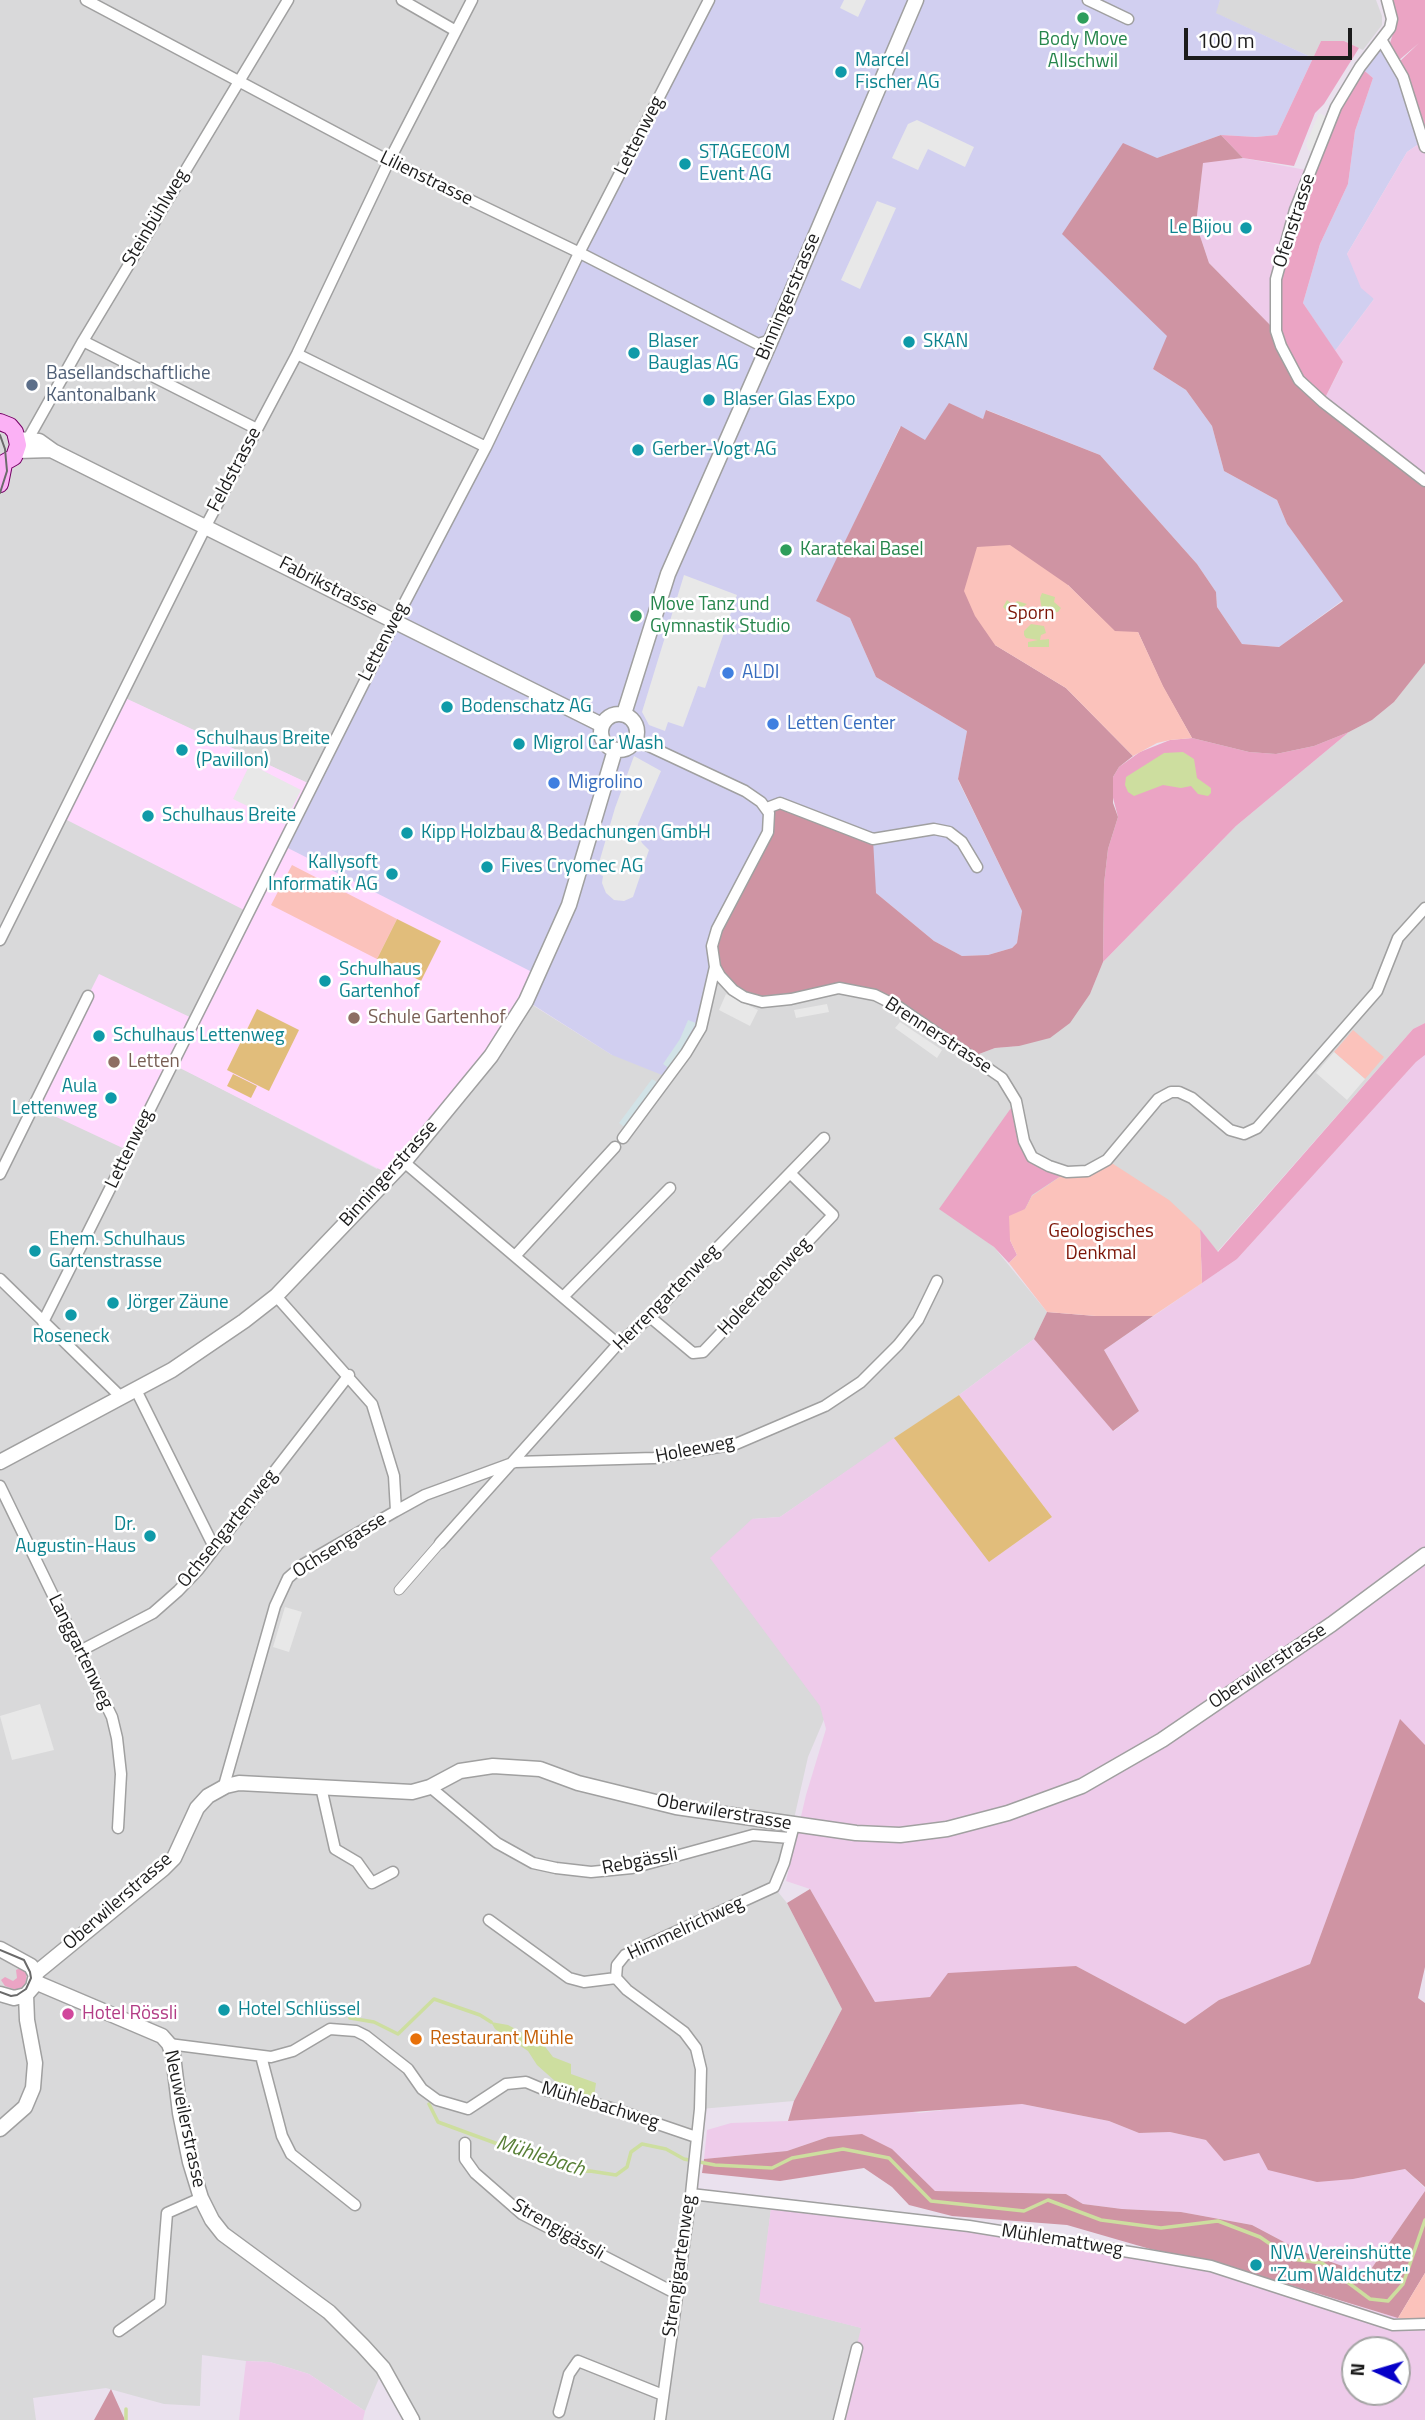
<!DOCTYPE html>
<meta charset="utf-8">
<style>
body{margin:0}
#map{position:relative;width:1425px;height:2420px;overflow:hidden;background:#eae1ee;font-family:"Titillium Web",sans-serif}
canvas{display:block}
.north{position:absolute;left:1341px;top:2336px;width:70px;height:70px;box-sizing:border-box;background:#fff;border:2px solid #a4a4a4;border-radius:50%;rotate:274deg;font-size:19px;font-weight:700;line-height:28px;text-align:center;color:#1c1c1c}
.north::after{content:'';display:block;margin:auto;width:24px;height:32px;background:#0600c8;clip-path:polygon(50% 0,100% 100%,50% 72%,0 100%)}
.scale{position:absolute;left:1184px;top:28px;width:168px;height:32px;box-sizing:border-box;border:4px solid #1c1c1c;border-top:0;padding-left:9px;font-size:21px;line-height:24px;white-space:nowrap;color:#1c1c1c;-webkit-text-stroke:5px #fff;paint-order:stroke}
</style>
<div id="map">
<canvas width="1425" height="2420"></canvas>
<div class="north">N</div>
<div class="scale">100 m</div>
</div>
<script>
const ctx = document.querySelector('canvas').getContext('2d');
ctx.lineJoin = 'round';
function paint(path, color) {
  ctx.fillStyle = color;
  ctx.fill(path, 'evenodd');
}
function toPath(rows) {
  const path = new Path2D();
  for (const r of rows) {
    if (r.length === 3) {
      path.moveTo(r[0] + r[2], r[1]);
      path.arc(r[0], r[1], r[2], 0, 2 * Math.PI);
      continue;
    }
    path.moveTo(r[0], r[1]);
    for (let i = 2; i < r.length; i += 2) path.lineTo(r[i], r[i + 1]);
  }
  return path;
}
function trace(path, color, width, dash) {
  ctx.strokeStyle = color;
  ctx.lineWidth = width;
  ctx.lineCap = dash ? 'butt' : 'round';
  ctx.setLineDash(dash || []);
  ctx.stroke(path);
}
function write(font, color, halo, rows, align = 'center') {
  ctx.font = font + ' "Titillium Web",sans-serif';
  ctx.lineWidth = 5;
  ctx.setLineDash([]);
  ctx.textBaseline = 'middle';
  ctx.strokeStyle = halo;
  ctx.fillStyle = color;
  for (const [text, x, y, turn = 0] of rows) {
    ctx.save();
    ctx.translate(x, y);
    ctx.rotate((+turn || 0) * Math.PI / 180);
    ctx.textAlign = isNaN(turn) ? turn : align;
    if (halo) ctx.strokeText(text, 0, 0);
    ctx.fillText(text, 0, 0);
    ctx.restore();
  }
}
const residential = toPath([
 [0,0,709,0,312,785,122,697,247,912,171,1063,377,1169,526,1001,612,1055,715,967,875,995,971,1057,995,1048,1019,1046,1090,994,1103,962,1236,826,1349,732,1372,720,1394,702,1425,662,1425,1023,1413,1029,1217,1252,1200,1229,967,1226,994,1247,1047,1312,1034,1339,959,1395,780,1517,752,1519,825,1717,808,1757,784,1863,774,1887,787,1903,842,2009,794,2101,700,2109,691,2190,772,2200,760,2302,862,2328,839,2420,412,2420,383,2369,365,2411,309,2374,270,2362,246,2361,202,2355,200,2406,164,2404,106,2388,33,2398,36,2420,0,2420],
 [1220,0,1376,0,1382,16,1382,25,1363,50,1344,41,1321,41,1313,58,1215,13]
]);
const commercial = toPath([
 [709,0,1220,0,1216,13,1313,58,1277,135,1256,137,1221,135,1157,158,1168,336,1153,369,1186,390,1212,426,1224,471,1277,500,1287,524,1343,600,1279,647,1242,644,1217,607,1216,592,1197,564,1100,455,987,410,983,419,949,404,925,441,900,427,817,601,850,618,876,677,967,731,958,780,1022,911,1017,943,1012,948,988,955,962,956,934,941,876,893,768,832,715,967,701,1028,667,1077,612,1055,282,845],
 [1382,41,1397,64,1423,141,1407,152,1347,254,1374,299,1335,351,1303,303,1320,244,1348,184,1355,131,1373,78,1360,67]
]);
const industrial = toPath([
 [688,1020,696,1023,670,1069,663,1064,680,1039],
 [652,1079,660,1084,627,1129,619,1123]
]);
const education = toPath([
 [121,696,312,785,282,845,530,971,526,1001,503,1034,387,1173,172,1064,129,1151,33,1106,99,974,194,1019,248,912,61,817]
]);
const farmland = toPath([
 [1423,141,1425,141,1425,481,1323,402,1343,363,1335,351,1374,299,1361,288,1347,254,1407,152],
 [1243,158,1311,171,1276,331,1209,263,1196,224,1203,162],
 [1425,1055,1425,1745,1400,1720,1310,1964,1219,2000,1185,2024,1076,1966,930,1997,875,2002,810,1889,786,1881,806,1795,826,1729,820,1706,710,1558,752,1519,780,1517,894,1438,990,1561,1052,1517,959,1395,1034,1339,1114,1431,1139,1411,1104,1350,1237,1259,1416,1062],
 [1022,2104,1109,2121,1139,2133,1170,2132,1206,2140,1224,2160,1259,2152,1353,2179,1405,2169,1425,2188,1425,2191,1367,2275,1301,2251,1252,2225,1181,2212,1122,2209,1083,2204,1066,2194,935,2191,920,2179,828,2137,787,2151,704,2159,707,2130,731,2123,788,2121,907,2111,919,2113,985,2105],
 [772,2200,1150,2249,1211,2261,1380,2313,1425,2322,1425,2420,839,2420,861,2328,759,2302],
 [1355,2350,1397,2350,1397,2392,1355,2392],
 [246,2361,270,2362,309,2374,365,2411,363,2420,239,2420]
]);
const grass = toPath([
 [1392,0,1425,0,1425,141,1397,64,1419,43,1398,61,1390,43,1395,27],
 [1321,41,1344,41,1359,48,1324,104,1315,113,1294,166,1243,158,1221,135,1256,137,1277,135],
 [1360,67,1373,78,1355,131,1348,184,1320,244,1303,303,1343,362,1323,402,1299,380,1281,346,1276,279,1311,171],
 [1349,732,1236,826,1103,962,1104,884,1108,849,1118,817,1111,790,1113,777,1119,767,1140,752,1170,740,1192,738,1249,752,1276,754,1314,746],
 [1425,1023,1425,1055,1416,1062,1237,1259,1202,1283,1200,1229,1218,1252,1413,1029],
 [1016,1101,1032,1157,1067,1172,1032,1195,1010,1240,1017,1255,1009,1263,994,1247,939,1209],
 [22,1967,27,1973,25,1986,16,1990,5,1986,1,1980,5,1977,13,1981,17,1978,16,1970]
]);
const forest = toPath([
 [1221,135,1243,158,1203,163,1196,224,1209,263,1276,331,1299,380,1425,481,1425,663,1394,702,1372,720,1349,732,1314,746,1276,754,1249,752,1192,738,1163,687,1138,632,1115,632,1068,585,995,645,1066,688,1133,756,1119,767,1113,777,1113,803,1118,817,1108,849,1104,884,1103,962,1090,994,1070,1023,1050,1038,1019,1046,995,1048,971,1057,899,1007,861,991,791,999,744,997,715,967,717,929,768,833,767,808,780,803,873,839,876,893,934,941,962,956,988,955,1012,948,1017,943,1022,911,958,779,967,731,876,677,850,618,816,601,901,426,925,440,949,403,983,419,986,410,1100,455,1197,564,1216,592,1217,607,1242,644,1279,647,1343,601,1287,524,1277,500,1224,471,1212,426,1186,390,1153,369,1167,336,1062,234,1123,143,1157,158],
 [1047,1312,1096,1316,1153,1316,1104,1350,1139,1411,1113,1431,1034,1339],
 [1400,1719,1425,1745,1425,1967,1418,1998,1425,2003,1425,2187,1405,2169,1353,2179,1317,2182,1268,2170,1259,2153,1224,2161,1206,2140,1170,2132,1139,2133,1109,2121,1022,2104,788,2121,794,2101,842,2009,787,1903,810,1889,875,2002,930,1997,948,1973,1076,1966,1185,2024,1219,2000,1310,1964],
 [862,2134,892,2149,935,2191,1066,2194,1083,2204,1122,2209,1181,2212,1252,2225,1301,2251,1367,2275,1425,2191,1425,2273,1398,2318,1211,2261,1150,2249,1067,2225,952,2216,909,2205,892,2187,864,2168,780,2181,702,2173,704,2159,787,2151,828,2137],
 [111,2389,125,2420,94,2420]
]);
const park = toPath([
 [1010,545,1068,585,1115,631,1138,632,1163,686,1192,738,1170,740,1157,743,1133,756,1066,688,995,645,975,616,964,591,977,547],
 [292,865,397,919,377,959,271,905],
 [1353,1030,1384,1057,1365,1079,1334,1052],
 [1107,1160,1169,1200,1200,1229,1202,1283,1153,1316,1096,1316,1047,1312,1009,1263,1017,1255,1010,1240,1009,1216,1025,1209,1032,1196,1067,1172],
 [1425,2273,1425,2322,1398,2318]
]);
const pitch = toPath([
 [397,919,441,941,421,981,377,959],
 [257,1009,299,1030,269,1091,227,1070],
 [233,1074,257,1086,251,1098,227,1086],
 [959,1395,1052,1517,989,1562,894,1438]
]);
const parking = toPath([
 [844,0,866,0,858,17,840,8],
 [1319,113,1327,117,1312,152,1308,150,1306,144],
 [917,120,974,147,965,167,928,149,918,170,892,158,908,124],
 [877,201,896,208,860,289,841,280],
 [684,575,737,595,705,688,698,686,683,727,668,722,665,731,649,725,642,712],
 [634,756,661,771,638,824,638,834,642,843,649,850,633,897,624,901,614,900,606,893,602,883,603,876,596,873,615,808],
 [250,764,301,790,284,824,233,799],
 [726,994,758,1010,750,1026,719,1010],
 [827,1004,829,1012,796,1018,794,1010],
 [900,1022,942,1050,937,1058,895,1028],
 [1334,1052,1365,1079,1347,1100,1316,1073],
 [285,1607,302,1612,289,1652,273,1647],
 [40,1704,54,1750,12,1760,0,1716]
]);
const water = toPath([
 [1042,593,1055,597,1054,602,1061,608,1058,612,1048,613,1042,610,1040,598],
 [1007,600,1013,605,1017,601,1027,604,1020,609,1018,616,1010,619,1008,618,1008,612,1003,607],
 [1031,624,1044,626,1046,633,1041,635,1040,640,1049,639,1049,647,1028,647,1028,642,1038,640,1026,638,1024,635,1024,631],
 [1183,752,1194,759,1197,778,1211,788,1211,793,1208,796,1198,794,1191,786,1181,788,1163,785,1134,796,1128,792,1125,785,1126,777,1164,753],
 [491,2022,508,2025,543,2044,553,2057,571,2064,571,2074,596,2083,594,2097,564,2089,537,2065,528,2051,495,2029]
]);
const stream = toPath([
 [350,2018,374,2022,398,2034,434,1999,480,2015,491,2022],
 [429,2104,438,2122,574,2172,590,2171,616,2175,627,2167,631,2152,642,2144,666,2149,684,2159,715,2165,772,2168,792,2158,843,2149,889,2158,931,2201,1024,2211,1048,2200,1101,2220,1161,2228,1218,2221,1260,2237,1292,2259,1322,2263,1370,2299,1388,2301,1403,2284,1425,2220],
 [126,2409,126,2420]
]);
const pedestrian = toPath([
 [399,1590,440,1543]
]);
const minor = toPath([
 [86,0,389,161,580,253,758,344,771,340],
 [402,0,456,31],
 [1088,0,1128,19],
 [1387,0,1392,19,1390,28,1360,67,1336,107,1295,210,1276,279,1276,331,1281,346,1299,380,1323,402,1425,481],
 [1382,41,1403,77,1425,147],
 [83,341,257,429],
 [297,354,486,447],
 [28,439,83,341,288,0],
 [636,740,745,791,761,802,769,813,768,832,717,929,712,946,715,967,720,976,733,990,744,997,762,1002,791,999,839,988,875,995,899,1007,1002,1078,1016,1101,1024,1141,1032,1157,1049,1166,1067,1172,1087,1171,1107,1160,1158,1099,1171,1092,1179,1092,1192,1098,1230,1130,1244,1134,1257,1128,1377,991,1398,938,1425,908],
 [767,808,780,803,873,839,934,829,949,832,962,842,977,867],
 [0,940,209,520,297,354,387,165,472,0],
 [623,1138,686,1053,701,1028,715,967],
 [404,1162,618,1344],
 [0,1174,88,996],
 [515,1256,615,1147],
 [0,1279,122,1398],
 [563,1297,670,1188],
 [650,1317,693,1353,703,1352,833,1215,791,1174],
 [43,1322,395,621,486,447,581,249,709,0],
 [136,1390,214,1547],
 [0,1486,112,1717,117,1738,121,1774,118,1828],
 [396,1511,425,1495,515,1462,654,1458,736,1444,825,1406,861,1382,898,1345,918,1320,937,1281],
 [440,1543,618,1344,650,1317,824,1138],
 [80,1651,153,1613,178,1591,198,1570,349,1375],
 [226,1786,225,1782,275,1606,288,1578,304,1564,396,1511,394,1476,372,1404,276,1296],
 [321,1787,335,1849,357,1862,372,1883,393,1872],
 [430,1787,497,1843,533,1863,556,1868,591,1872,632,1868,753,1835,790,1838],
 [489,1920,569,1978,584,1982,616,1978],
 [169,2044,271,2057,293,2051,330,2029,356,2031,366,2036,408,2069,422,2089,437,2100,468,2109,506,2084,526,2082,545,2090,611,2108,696,2137],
 [261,2056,282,2136,291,2154,355,2205],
 [465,2143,465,2159,475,2173,522,2214,677,2294],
 [691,2194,969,2226,1148,2255,1211,2266,1393,2325,1425,2324],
 [119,2331,160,2302,167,2213,201,2198],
 [559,2412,569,2374,578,2361,663,2395],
 [660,2420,691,2194,700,2109,701,2069,696,2048,684,2032,627,1990,616,1978,617,1965,625,1955,774,1887,784,1863,794,1825],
 [839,2420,857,2348]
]);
const tertiary = toPath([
 [18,439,39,441,53,451,602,725],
 [17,451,51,450],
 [619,732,18],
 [624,714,668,574,771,340,916,0],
 [0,1462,172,1370,244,1321,276,1296,404,1162,491,1056,526,1001,569,905,615,750],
 [0,1949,31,1966,36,1975,33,1987,26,1995,14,1998,0,1994],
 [36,1973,163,1869,174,1858,197,1808,208,1796,226,1786,239,1783,412,1792,430,1787,460,1771,493,1766,540,1769,578,1783,676,1807,856,1833,900,1835,947,1829,1008,1813,1082,1786,1162,1740,1332,1624,1425,1555],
 [35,1982,162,2036,169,2044,173,2055,180,2113,190,2162,201,2198,212,2220,223,2234,329,2312,363,2346,383,2368,412,2420],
 [0,2129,25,2107,33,2088,35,2063,27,2020,26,1995]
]);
const secondary = toPath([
 [0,422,10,426,15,432,18,445,14,457,0,465],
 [0,484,4,464]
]);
const tram = toPath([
 [0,435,5,449,7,471,0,493],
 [0,1950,24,1960,30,1972,31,1978,26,1989,17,1995,11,1996,0,1992]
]);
const markers = [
 [1083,18,7,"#2e9e5b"],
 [841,72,7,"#0f9aa8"],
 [685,164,7,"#0f9aa8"],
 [1246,228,7,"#0f9aa8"],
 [909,342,7,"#0f9aa8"],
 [634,353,7,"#0f9aa8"],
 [32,385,7,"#5c6f8a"],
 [709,400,7,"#0f9aa8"],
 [638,450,7,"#0f9aa8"],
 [786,550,7,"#2e9e5b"],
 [636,616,7,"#2e9e5b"],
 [728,673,7,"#3f7fe0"],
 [447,707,7,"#0f9aa8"],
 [773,724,7,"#3f7fe0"],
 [519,744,7,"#0f9aa8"],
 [182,750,7,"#0f9aa8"],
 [554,783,7,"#3f7fe0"],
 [148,816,7,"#0f9aa8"],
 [407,833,7,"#0f9aa8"],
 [487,867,7,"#0f9aa8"],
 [392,874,7,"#0f9aa8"],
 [325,981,7,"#0f9aa8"],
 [354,1018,7,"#8d6e63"],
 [99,1036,7,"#0f9aa8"],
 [114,1062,7,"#8d6e63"],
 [111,1098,7,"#0f9aa8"],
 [35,1251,7,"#0f9aa8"],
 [113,1303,7,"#0f9aa8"],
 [71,1315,7,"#0f9aa8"],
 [150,1536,7,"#0f9aa8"],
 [224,2010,7,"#0f9aa8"],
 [68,2014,7,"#d1479c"],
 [416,2039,7,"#e8710a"],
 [1256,2265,7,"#0f9aa8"]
];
const leisureNames = [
 ["Body Move",1083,40,"center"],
 ["Allschwil",1083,62,"center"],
 ["Karatekai Basel",800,550],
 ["Move Tanz und",650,605],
 ["Gymnastik Studio",650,627]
];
const cultureNames = [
 ["Marcel",855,61],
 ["Fischer AG",855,83],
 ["STAGECOM",699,153],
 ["Event AG",699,175],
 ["Le Bijou",1232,228,"right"],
 ["Blaser",648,342],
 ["Bauglas AG",648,364],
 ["SKAN",923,342],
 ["Blaser Glas Expo",723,400],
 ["Gerber-Vogt AG",652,450],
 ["Bodenschatz AG",461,707],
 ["Schulhaus Breite",196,739],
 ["(Pavillon)",196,761],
 ["Migrol Car Wash",533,744],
 ["Schulhaus Breite",162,816],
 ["Kipp Holzbau & Bedachungen GmbH",421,833],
 ["Kallysoft",378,863,"right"],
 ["Informatik AG",378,885,"right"],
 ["Fives Cryomec AG",501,867],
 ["Schulhaus",339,970],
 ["Gartenhof",339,992],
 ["Schulhaus Lettenweg",113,1036],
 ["Aula",97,1087,"right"],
 ["Lettenweg",97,1109,"right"],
 ["Ehem. Schulhaus",49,1240],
 ["Gartenstrasse",49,1262],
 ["Jörger Zäune",127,1303],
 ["Roseneck",71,1337,"center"],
 ["Dr.",136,1525,"right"],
 ["Augustin-Haus",136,1547,"right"],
 ["Hotel Schlüssel",238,2010],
 ["NVA Vereinshütte",1270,2254],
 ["\"Zum Waldchutz\"",1270,2276]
];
const streetNames = [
 ["Lettenweg",640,136,-63],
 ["Lilienstrasse",426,179,26],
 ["Steinbühlweg",156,218,-59],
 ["Ofenstrasse",1295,221,-72],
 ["Binningerstrasse",789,297,-67],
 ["Feldstrasse",235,470,-62],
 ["Fabrikstrasse",328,587,27],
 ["Lettenweg",384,642,-63],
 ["Brennerstrasse",938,1036,33],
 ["Lettenweg",130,1149,-64],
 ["Binningerstrasse",389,1174,-48],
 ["Holeerebenweg",765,1287,-47],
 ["Herrengartenweg",667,1298,-45],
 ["Holeeweg",695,1450,-11],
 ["Ochsengartenweg",228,1529,-51],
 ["Ochsengasse",340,1546,-32],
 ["Langgartenweg",80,1652,64],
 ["Oberwilerstrasse",1268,1667,-34],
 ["Oberwilerstrasse",724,1813,10],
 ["Rebgässli",640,1862,-11],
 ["Oberwilerstrasse",118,1902,-41],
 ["Himmelrichweg",686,1929,-25],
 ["Mühlebachweg",600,2106,17],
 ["Neuweilerstrasse",184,2119,78],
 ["Strengigässli",558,2230,30],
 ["Mühlemattweg",1062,2241,9],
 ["Strengigartenweg",680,2266,-82]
];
const serviceNames = [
 ["Basellandschaftliche",46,374],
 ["Kantonalbank",46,396]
];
const parkNames = [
 ["Sporn",1031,614],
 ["Geologisches",1101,1232],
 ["Denkmal",1101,1254]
];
const shopNames = [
 ["ALDI",742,673],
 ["Letten Center",787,724],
 ["Migrolino",568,783]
];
const educationNames = [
 ["Schule Gartenhof",368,1018],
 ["Letten",128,1062]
];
const hotelNames = [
 ["Hotel Rössli",82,2014]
];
const foodNames = [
 ["Restaurant Mühle",430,2039]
];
const waterNames = [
 ["Mühlebach",540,2157,18]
];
paint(residential, '#d9d9da');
paint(commercial, '#d1cff0');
paint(industrial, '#d2e3e7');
paint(education, '#ffd9fe');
paint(farmland, '#eecbea');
paint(grass, '#eba4c4');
paint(forest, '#cf94a3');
paint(park, '#fbc2bb');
paint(pitch, '#e1bd7b');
paint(parking, '#e8e8e8');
paint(water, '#cdde9f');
trace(stream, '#cdde9f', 3.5);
trace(pedestrian, '#a0a0a0', 11);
trace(minor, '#a0a0a0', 13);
trace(tertiary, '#a0a0a0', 17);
trace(secondary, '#750165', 18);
trace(pedestrian, '#fff', 9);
trace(minor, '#fff', 10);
trace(tertiary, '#fff', 14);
trace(secondary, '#fbb1f5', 16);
trace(tram, '#6a6a6a', 2);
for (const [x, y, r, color] of markers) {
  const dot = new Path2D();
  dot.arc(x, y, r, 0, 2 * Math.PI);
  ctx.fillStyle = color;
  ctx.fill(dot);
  trace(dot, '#fff', 2.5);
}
write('19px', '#27864d', '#fff', leisureNames, 'left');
write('19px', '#0d838f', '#fff', cultureNames, 'left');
write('19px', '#1c1c1c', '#fff', streetNames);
write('19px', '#4e5e75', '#fff', serviceNames, 'left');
write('19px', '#7c1507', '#fff', parkNames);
write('19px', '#366cbe', '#fff', shopNames, 'left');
write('19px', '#785e54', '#fff', educationNames, 'left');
write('19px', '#b23c85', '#fff', hotelNames, 'left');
write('19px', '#c56008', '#fff', foodNames, 'left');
write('italic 21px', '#587f36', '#fff', waterNames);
</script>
